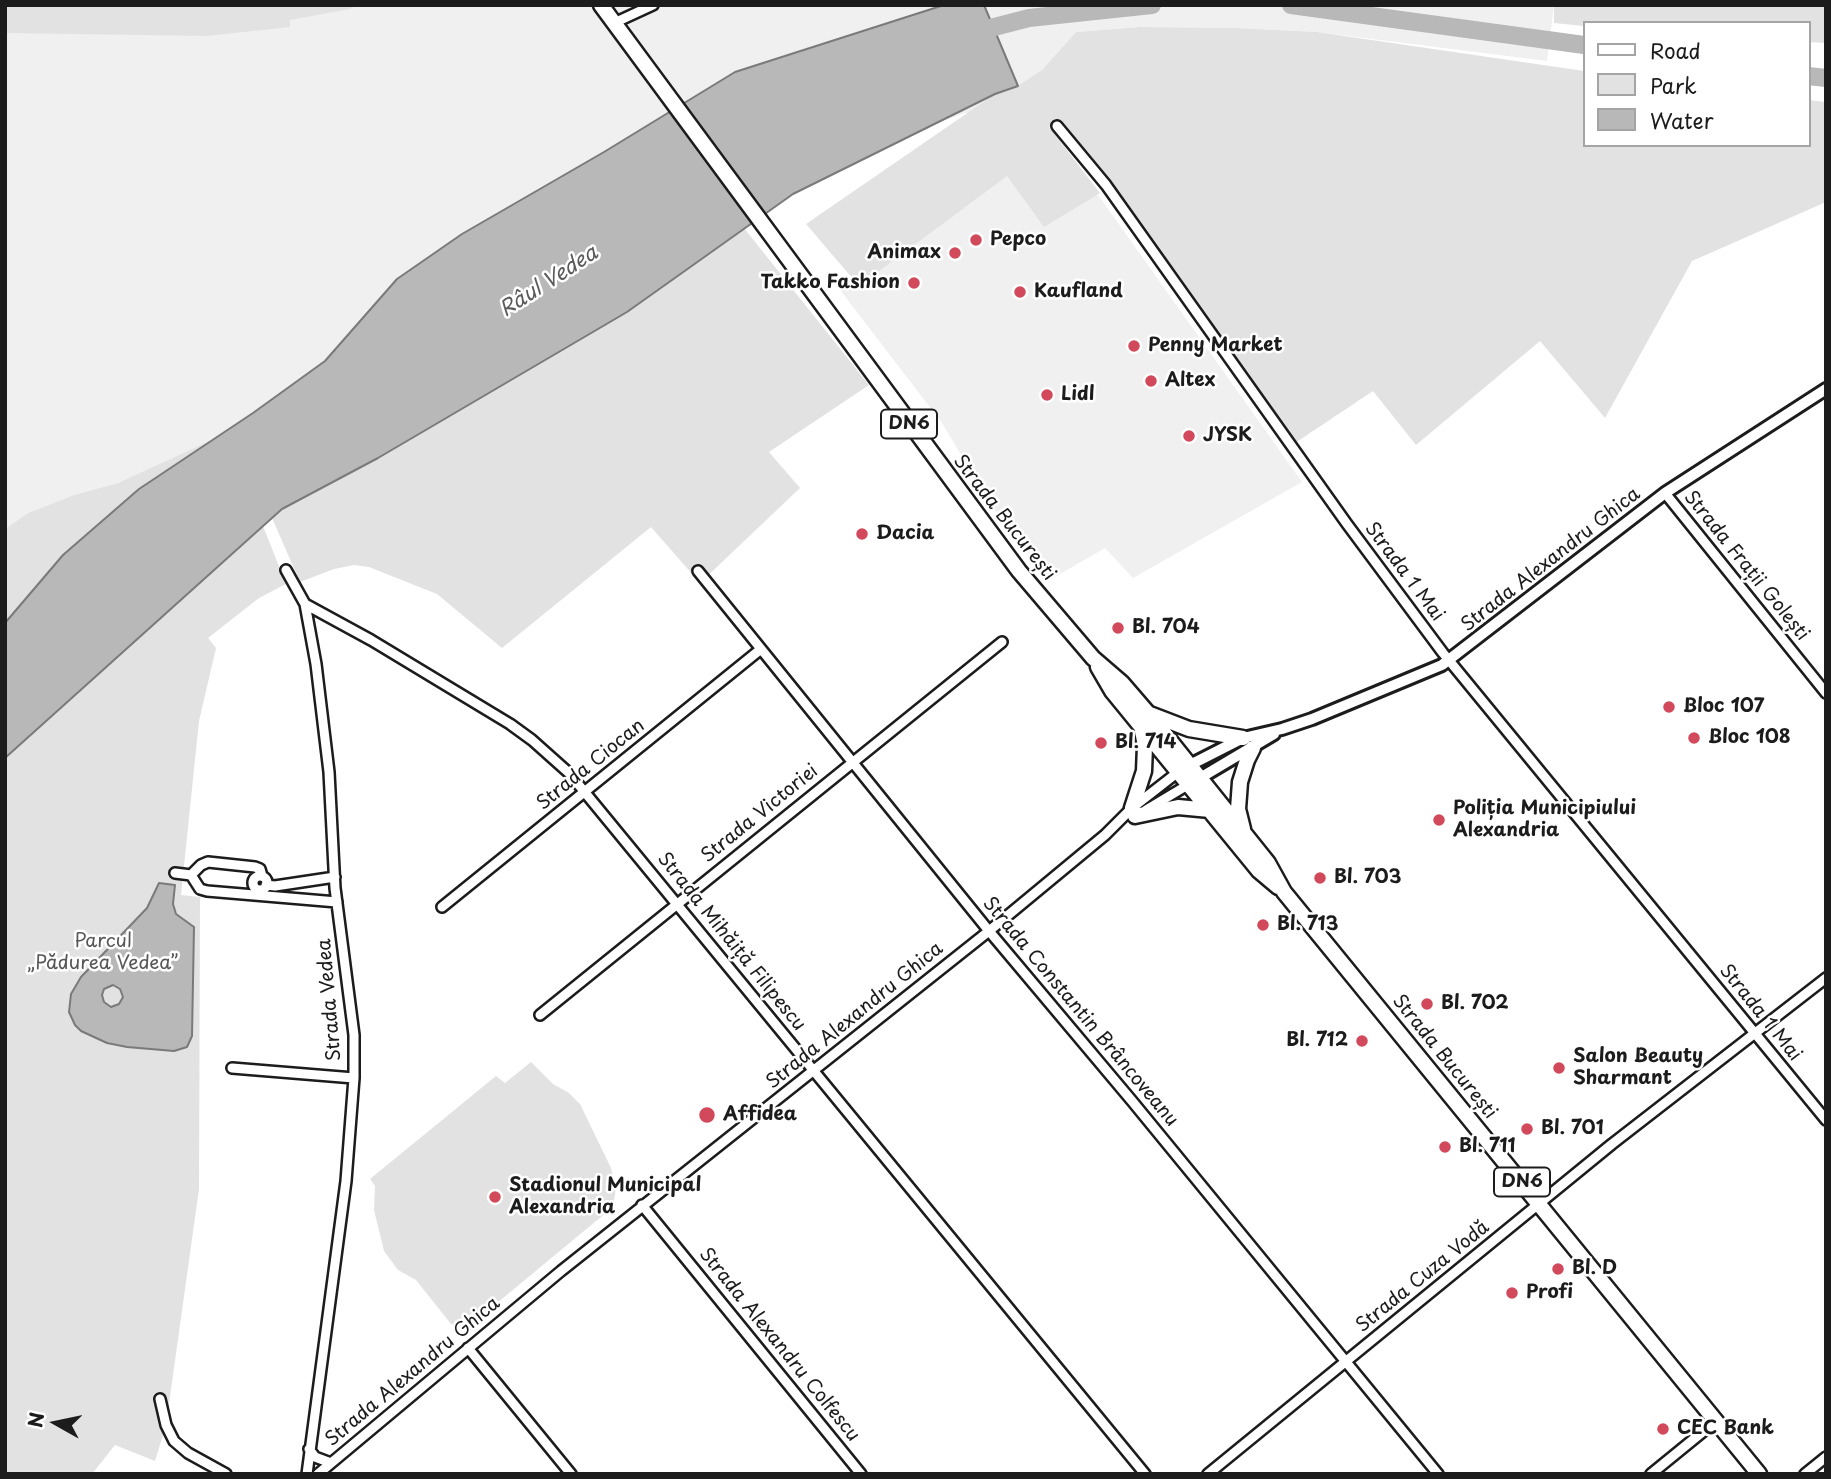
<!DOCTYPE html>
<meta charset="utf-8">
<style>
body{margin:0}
#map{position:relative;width:1831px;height:1479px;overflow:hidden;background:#fff;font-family:"Playpen Sans",sans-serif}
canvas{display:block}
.frame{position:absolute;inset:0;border:7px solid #1c1c1c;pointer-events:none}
.legend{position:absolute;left:1583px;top:21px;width:228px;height:126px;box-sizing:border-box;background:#fff;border:2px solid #a4a4a4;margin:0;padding:9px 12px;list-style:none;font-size:21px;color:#1c1c1c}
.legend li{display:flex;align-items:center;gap:14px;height:35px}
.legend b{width:35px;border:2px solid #a4a4a4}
.north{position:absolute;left:21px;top:1388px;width:70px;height:70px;-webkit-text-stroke:5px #fff;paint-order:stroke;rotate:279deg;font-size:19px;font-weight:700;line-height:28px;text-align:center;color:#1c1c1c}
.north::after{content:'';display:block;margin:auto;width:24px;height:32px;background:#1c1c1c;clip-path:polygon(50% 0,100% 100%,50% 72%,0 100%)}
</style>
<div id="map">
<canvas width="1831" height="1479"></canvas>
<div class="frame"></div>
<ul class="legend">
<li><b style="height:9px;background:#fff"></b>Road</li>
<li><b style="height:19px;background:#e2e2e2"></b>Park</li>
<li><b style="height:19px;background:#b8b8b8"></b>Water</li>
</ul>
<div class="north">N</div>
</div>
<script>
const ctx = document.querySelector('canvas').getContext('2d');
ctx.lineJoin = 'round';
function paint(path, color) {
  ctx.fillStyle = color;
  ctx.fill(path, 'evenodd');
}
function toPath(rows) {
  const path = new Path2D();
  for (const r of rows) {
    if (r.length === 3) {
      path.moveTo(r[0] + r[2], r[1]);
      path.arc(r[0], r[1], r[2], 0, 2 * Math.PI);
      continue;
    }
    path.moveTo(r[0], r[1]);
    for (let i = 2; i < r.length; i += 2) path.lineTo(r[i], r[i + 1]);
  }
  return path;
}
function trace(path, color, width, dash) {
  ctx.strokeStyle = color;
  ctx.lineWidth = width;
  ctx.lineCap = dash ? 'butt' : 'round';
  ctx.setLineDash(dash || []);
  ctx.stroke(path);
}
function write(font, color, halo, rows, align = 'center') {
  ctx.font = font + ' "Playpen Sans",sans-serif';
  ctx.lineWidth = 5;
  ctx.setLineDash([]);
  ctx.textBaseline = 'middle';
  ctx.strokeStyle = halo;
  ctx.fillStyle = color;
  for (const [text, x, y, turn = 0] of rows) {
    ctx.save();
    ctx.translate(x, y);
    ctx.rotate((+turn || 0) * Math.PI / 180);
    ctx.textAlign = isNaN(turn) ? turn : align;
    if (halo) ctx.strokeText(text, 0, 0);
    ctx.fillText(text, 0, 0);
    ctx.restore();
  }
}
const built = toPath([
 [5,5,1554,5,1547,61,1317,32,1236,28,1139,27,1076,32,1042,70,999,103,891,136,118,483,74,495,28,513,5,529],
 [1052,130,1302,482,1133,578,1105,548,1048,581,993,508,942,423,840,290]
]);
const green = toPath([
 [5,5,356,5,350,9,290,20,290,27,207,36,5,33],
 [1554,5,1826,5,1826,43,1808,42,1808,23,1584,23,1584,26,1554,23],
 [1139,27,1236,28,1317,32,1584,71,1584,145,1808,145,1808,100,1826,102,1826,202,1692,261,1605,418,1540,341,1416,445,1373,391,1295,443,1178,274,1063,123,1049,127,1100,193,1044,227,1007,176,859,286,806,224,995,94,1018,86,1042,70,1076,32],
 [744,228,869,385,769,452,800,488,700,583,651,527,502,648,437,594,369,567,354,565,334,569,300,582,272,518,282,509,379,458,627,312],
 [214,439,139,489,63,555,5,623,5,529,28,513,74,495,118,483],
 [263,526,286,584,259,598,208,638,216,648,199,721,181,895,200,897,199,1189,166,1425,155,1461,115,1445,92,1474,5,1474,5,758],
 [531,1062,553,1084,569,1093,580,1104,611,1168,616,1188,613,1207,468,1327,451,1324,416,1280,398,1270,384,1251,374,1210,375,1186,370,1179,496,1076,505,1083]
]);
const water = toPath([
 [944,5,984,5,1018,86,995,94,793,194,627,312,378,458,282,509,5,758,5,623,63,555,139,489,253,413,325,361,397,279,462,234,604,152,735,72,944,5],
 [159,883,175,885,173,904,176,914,194,927,192,1036,187,1047,174,1051,127,1047,107,1043,81,1031,75,1025,69,1012,71,994,81,977,147,908,159,883],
 [113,985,120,989,123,997,119,1004,111,1007,104,1002,102,995,104,989,113,985]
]);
const river = toPath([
 [1291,5,1584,45],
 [971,33,1029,18,1152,5],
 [1808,76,1826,78]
]);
const minor = toPath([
 [614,23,653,5],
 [1057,126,1106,185,1347,524,1443,653,1826,1120],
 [1665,493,1826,693],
 [286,570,305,604,316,664,329,772,335,888,354,1035,354,1078,346,1181,307,1474],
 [698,571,989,931,1132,1101,1438,1474],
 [305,604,371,640,510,724,532,740,569,773,1145,1474],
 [1146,810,1191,783],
 [175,873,191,875,200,889,207,891,337,902],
 [191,875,201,865,208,862,255,867,260,869,262,876],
 [260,883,7],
 [266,885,275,886,335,877],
 [442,907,761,649],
 [540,1015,1002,642],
 [232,1068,354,1078],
 [642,1205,861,1474],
 [468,1348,571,1474],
 [160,1399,166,1425,174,1441,188,1453,226,1474],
 [309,1449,315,1457,331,1463],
 [318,1474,561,1271,989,931,1105,835,1132,808,1182,769],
 [1208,1474,1612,1144,1826,978],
 [1651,1474,1716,1421],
 [1805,1474,1826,1457]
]);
const tertiary = toPath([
 [1190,765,1243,738,1282,729,1312,719,1442,665,1665,493,1826,389],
 [1200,778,1274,734]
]);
const primary = toPath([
 [601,5,1019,571,1093,658,1122,683,1147,712,1268,863,1284,892,1759,1474],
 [1098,667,1112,691,1259,871,1278,887],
 [1150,714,1189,729,1243,738],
 [1132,808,1144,771,1145,746,1141,726],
 [1135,816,1178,807,1210,810],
 [1243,829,1238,809,1240,782,1247,760,1253,748]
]);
const markers = [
 [976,240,7,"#d1495b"],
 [955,253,7,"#d1495b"],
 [914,283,7,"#d1495b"],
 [1020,292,7,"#d1495b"],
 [1134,346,7,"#d1495b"],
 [1151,381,7,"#d1495b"],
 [1047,395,7,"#d1495b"],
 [1189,436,7,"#d1495b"],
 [862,534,7,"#d1495b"],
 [1118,628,7,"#d1495b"],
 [1669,707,7,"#d1495b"],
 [1694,738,7,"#d1495b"],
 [1101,743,7,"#d1495b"],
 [1439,820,7,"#d1495b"],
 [1320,878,7,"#d1495b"],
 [1263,925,7,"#d1495b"],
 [1427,1004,7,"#d1495b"],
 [1362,1041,7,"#d1495b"],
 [1559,1068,7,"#d1495b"],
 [707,1115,9,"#d1495b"],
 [1527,1129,7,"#d1495b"],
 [1445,1147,7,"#d1495b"],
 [495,1197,7,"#d1495b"],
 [1558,1269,7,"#d1495b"],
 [1512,1293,7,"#d1495b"],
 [1663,1429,7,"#d1495b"]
];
const shields = [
 [909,424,56],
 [1522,1182,56]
];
const shieldNames = [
 ["DN6",909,424],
 ["DN6",1522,1182]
];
const poiNames = [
 ["Pepco",990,240],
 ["Animax",941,253,"right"],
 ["Takko Fashion",900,283,"right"],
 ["Kaufland",1034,292],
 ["Penny Market",1148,346],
 ["Altex",1165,381],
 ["Lidl",1061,395],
 ["JYSK",1203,436],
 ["Dacia",876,534],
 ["Bl. 704",1132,628],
 ["Bloc 107",1683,707],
 ["Bloc 108",1708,738],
 ["Bl. 714",1115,743],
 ["Poliția Municipiului",1453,809],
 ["Alexandria",1453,831],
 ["Bl. 703",1334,878],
 ["Bl. 713",1277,925],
 ["Bl. 702",1441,1004],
 ["Bl. 712",1348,1041,"right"],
 ["Salon Beauty",1573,1057],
 ["Sharmant",1573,1079],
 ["Affidea",723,1115],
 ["Bl. 701",1541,1129],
 ["Bl. 711",1459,1147],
 ["Stadionul Municipal",509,1186],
 ["Alexandria",509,1208],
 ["Bl. D",1572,1269],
 ["Profi",1526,1293],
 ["CEC Bank",1677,1429]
];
const streetNames = [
 ["Strada București",1004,518,52],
 ["Strada Alexandru Ghica",1551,560,-38],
 ["Strada Frații Golești",1746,566,51],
 ["Strada 1 Mai",1404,572,53],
 ["Strada Ciocan",591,765,-39],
 ["Strada Victoriei",760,814,-39],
 ["Strada Mihăiță Filipescu",731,942,51],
 ["Strada Vedea",330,1000,-95],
 ["Strada Constantin Brâncoveanu",1080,1012,50],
 ["Strada 1 Mai",1760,1013,51],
 ["Strada Alexandru Ghica",855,1016,-39],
 ["Strada București",1444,1057,51],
 ["Strada Cuza Vodă",1423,1277,-39],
 ["Strada Alexandru Colfescu",779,1345,51],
 ["Strada Alexandru Ghica",413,1372,-40]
];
const parkNames = [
 ["Parcul",103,942],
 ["„Pădurea Vedea”",103,964]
];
const waterNames = [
 ["Râul Vedea",549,282,-33]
];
paint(built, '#f0f0f0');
paint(green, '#e2e2e2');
paint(water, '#b8b8b8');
trace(water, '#7a7a7a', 2);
trace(river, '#b8b8b8', 18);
trace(minor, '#1c1c1c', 14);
trace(tertiary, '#1c1c1c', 16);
trace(primary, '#1c1c1c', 19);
trace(minor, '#fff', 9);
trace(tertiary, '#fff', 10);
trace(primary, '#fff', 14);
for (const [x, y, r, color] of markers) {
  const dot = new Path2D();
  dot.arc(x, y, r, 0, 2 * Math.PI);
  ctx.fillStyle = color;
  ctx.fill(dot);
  trace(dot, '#fff', 2.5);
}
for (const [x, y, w] of shields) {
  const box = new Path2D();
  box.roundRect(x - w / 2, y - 14.5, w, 29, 5);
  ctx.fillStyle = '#fff';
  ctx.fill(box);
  trace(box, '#1c1c1c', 2);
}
write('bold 18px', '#1c1c1c', null, shieldNames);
write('bold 19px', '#1c1c1c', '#fff', poiNames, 'left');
write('19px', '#1c1c1c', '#fff', streetNames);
write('19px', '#575757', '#fff', parkNames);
write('italic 21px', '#5a5a5a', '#fff', waterNames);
</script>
